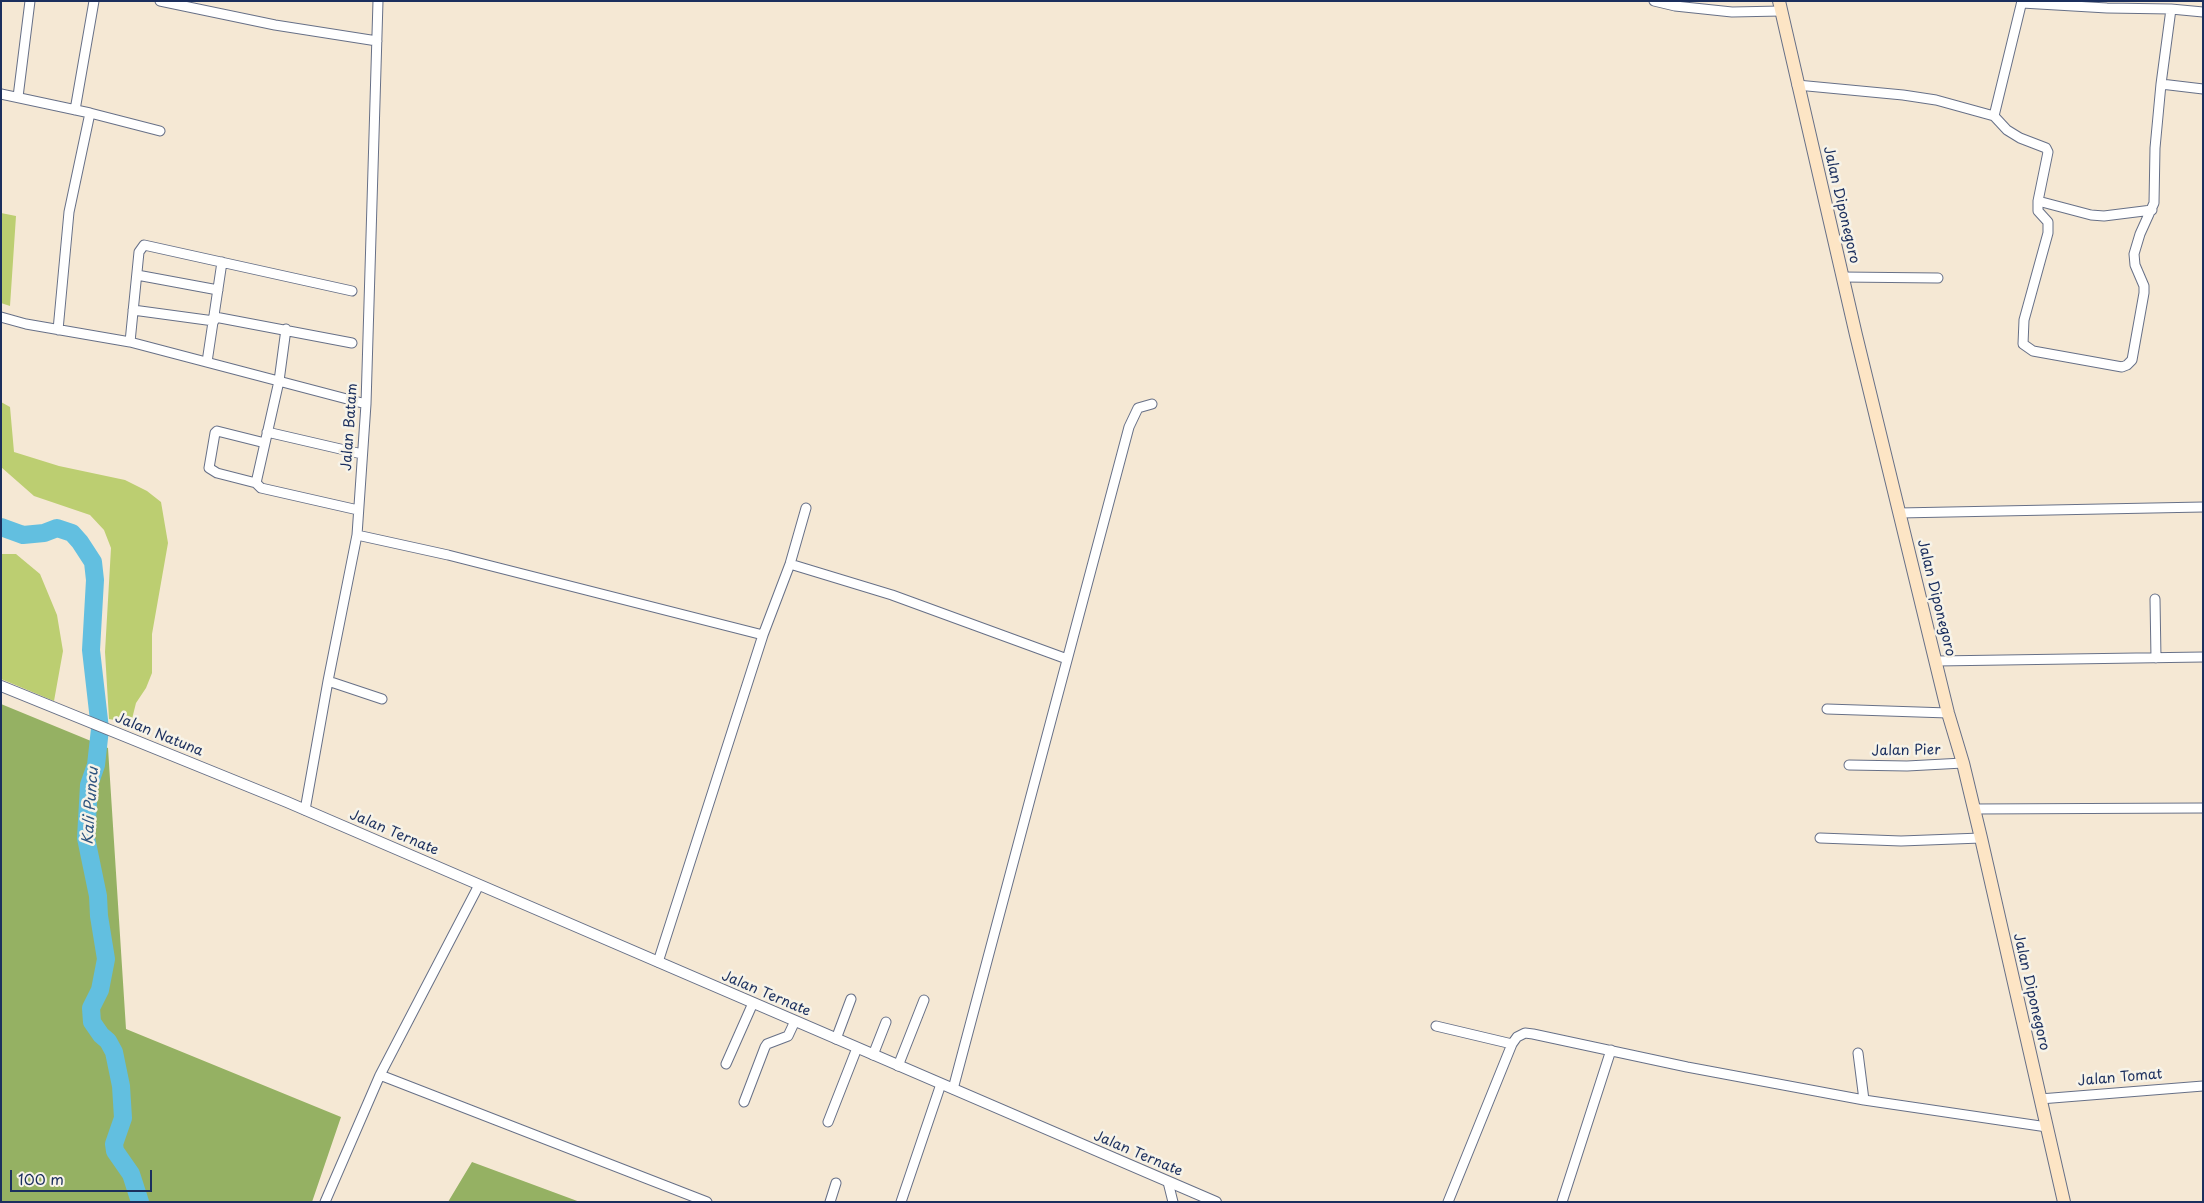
<!DOCTYPE html>
<style>
body{margin:0}
#map{position:relative;width:2204px;height:1203px;overflow:hidden;background:#f5e8d4;font-family:"Playpen Sans",sans-serif}
canvas{display:block}
.frame{position:absolute;inset:0;border:2px solid #1b2f5e;pointer-events:none}
.scale{position:absolute;left:10px;top:1170px;width:142px;height:22px;box-sizing:border-box;border:2px solid #1b2f5e;border-top:0;padding-left:6px;font-size:15px;line-height:18px;white-space:nowrap;color:#1b2f5e;-webkit-text-stroke:4px #f7f3e8;paint-order:stroke}
</style>
<div id="map">
<canvas width="2204" height="1203"></canvas>
<div class="frame"></div>
<div class="scale">100 m</div>
</div>
<script>
const ctx = document.querySelector('canvas').getContext('2d');
ctx.lineJoin = 'round';
function paint(path, color) {
  ctx.fillStyle = color;
  ctx.fill(path, 'evenodd');
}
function toPath(rows) {
  const path = new Path2D();
  for (const r of rows) {
    path.moveTo(r[0], r[1]);
    for (let i = 2; i < r.length; i += 2) path.lineTo(r[i], r[i + 1]);
  }
  return path;
}
function trace(path, color, width, dash) {
  ctx.strokeStyle = color;
  ctx.lineWidth = width;
  ctx.lineCap = dash ? 'butt' : 'round';
  ctx.setLineDash(dash || []);
  ctx.stroke(path);
}
function write(font, color, halo, rows, align = 'center') {
  ctx.font = font + ' "Playpen Sans",sans-serif';
  ctx.lineWidth = 5;
  ctx.setLineDash([]);
  ctx.textBaseline = 'middle';
  ctx.strokeStyle = halo;
  ctx.fillStyle = color;
  for (const [text, x, y, turn = 0] of rows) {
    ctx.save();
    ctx.translate(x, y);
    ctx.rotate((+turn || 0) * Math.PI / 180);
    ctx.textAlign = isNaN(turn) ? turn : align;
    if (halo) ctx.strokeText(text, 0, 0);
    ctx.fillText(text, 0, 0);
    ctx.restore();
  }
}
const green = toPath([
 [1,213,16,216,10,306,1,303],
 [1,402,10,407,14,452,59,466,125,480,147,491,161,502,168,543,152,634,152,673,146,688,136,703,131,723,109,719,105,652,111,548,104,530,90,515,34,496,1,467],
 [1,554,16,554,40,574,57,615,63,651,54,701,1,679]
]);
const forest = toPath([
 [1,704,108,748,126,1029,341,1117,312,1202,1,1202],
 [472,1162,580,1202,448,1202]
]);
const river = toPath([
 [1,527,23,535,44,533,57,528,72,533,80,542,93,562,95,580,91,650,100,729,96,765,89,785,86,838,98,896,99,916,106,959,100,990,91,1008,92,1022,101,1035,108,1041,114,1052,121,1086,123,1118,114,1144,115,1151,131,1174,140,1202]
]);
const minor = toPath([
 [160,1,275,25,377,41],
 [1654,1,1675,6,1732,12,1781,11],
 [2022,3,2107,8,2171,9,2161,84,2203,89],
 [2171,9,2203,12],
 [1797,85,1903,95,1936,100,1994,116,2022,1],
 [1,94,90,113,160,131],
 [18,97,30,1],
 [75,110,94,1],
 [1994,116,2007,130,2020,138,2046,148,2048,152,2038,201,2038,211,2048,222,2048,233,2024,320,2023,344,2033,351,2122,367,2127,365,2132,360,2144,293,2144,286,2135,265,2134,254,2140,234,2154,203,2155,148,2161,84],
 [2038,201,2091,215,2104,216,2152,210],
 [137,275,218,290],
 [1842,277,1938,278],
 [133,310,214,321],
 [1,317,26,324,130,342,366,404],
 [215,317,352,343],
 [58,330,69,212,90,113],
 [130,342,139,252,144,245,352,291],
 [207,362,222,262],
 [267,432,362,454],
 [265,443,217,431,215,433,209,468,217,473,256,483,261,488,358,510],
 [256,483,279,381,286,329],
 [1899,513,2203,507],
 [357,535,448,555,763,635],
 [790,564,892,595,1067,659],
 [2155,599,2156,658],
 [1937,661,2203,657],
 [328,681,382,699],
 [1827,709,1948,713],
 [1849,765,1907,766,1963,763],
 [1973,809,2203,808],
 [305,810,328,681,357,535,366,404,378,1],
 [1820,838,1901,841,1981,838],
 [658,962,763,635,790,564,806,508],
 [1436,1026,1512,1044],
 [836,1039,851,999],
 [1858,1053,1864,1100],
 [873,1055,886,1022],
 [726,1064,753,1003],
 [898,1066,924,1000],
 [380,1075,707,1202],
 [953,1089,1129,427,1138,408,1152,404],
 [2040,1099,2203,1086],
 [744,1102,765,1047,767,1044,788,1036,795,1021],
 [828,1122,857,1048],
 [1168,1182,1173,1202],
 [325,1202,380,1075,479,885],
 [830,1202,836,1183],
 [901,1202,941,1084],
 [1448,1202,1512,1044,1517,1037,1525,1033,1533,1034,1687,1067,1864,1100,2047,1127],
 [1562,1202,1611,1050]
]);
const tertiary = toPath([
 [1,686,287,802,1216,1202]
]);
const secondary = toPath([
 [1779,1,1856,335,1948,713,1963,763,1981,838,2064,1202]
]);
const streetNames = [
 ["Jalan Diponegoro",1841,205,77],
 ["Jalan Batam",350,427,-86],
 ["Jalan Diponegoro",1936,598,76],
 ["Jalan Natuna",159,735,22],
 ["Jalan Pier",1906,751,-1],
 ["Jalan Ternate",394,833,23],
 ["Jalan Diponegoro",2031,992,77],
 ["Jalan Ternate",766,994,23],
 ["Jalan Tomat",2120,1078,-5],
 ["Jalan Ternate",1138,1154,23]
];
const waterNames = [
 ["Kali Puncu",91,806,-86]
];
paint(green, '#bcce71');
paint(forest, '#95b163');
trace(river, '#62bfe0', 18);
trace(minor, '#677087', 11);
trace(tertiary, '#677087', 12);
trace(secondary, '#677087', 14);
trace(minor, '#fff', 9);
trace(tertiary, '#fff', 10);
trace(secondary, '#fde5c5', 12);
write('14px', '#1b2f5e', '#f7f3e8', streetNames);
write('italic 15px', '#2d537e', '#f7f3e8', waterNames);
</script>
